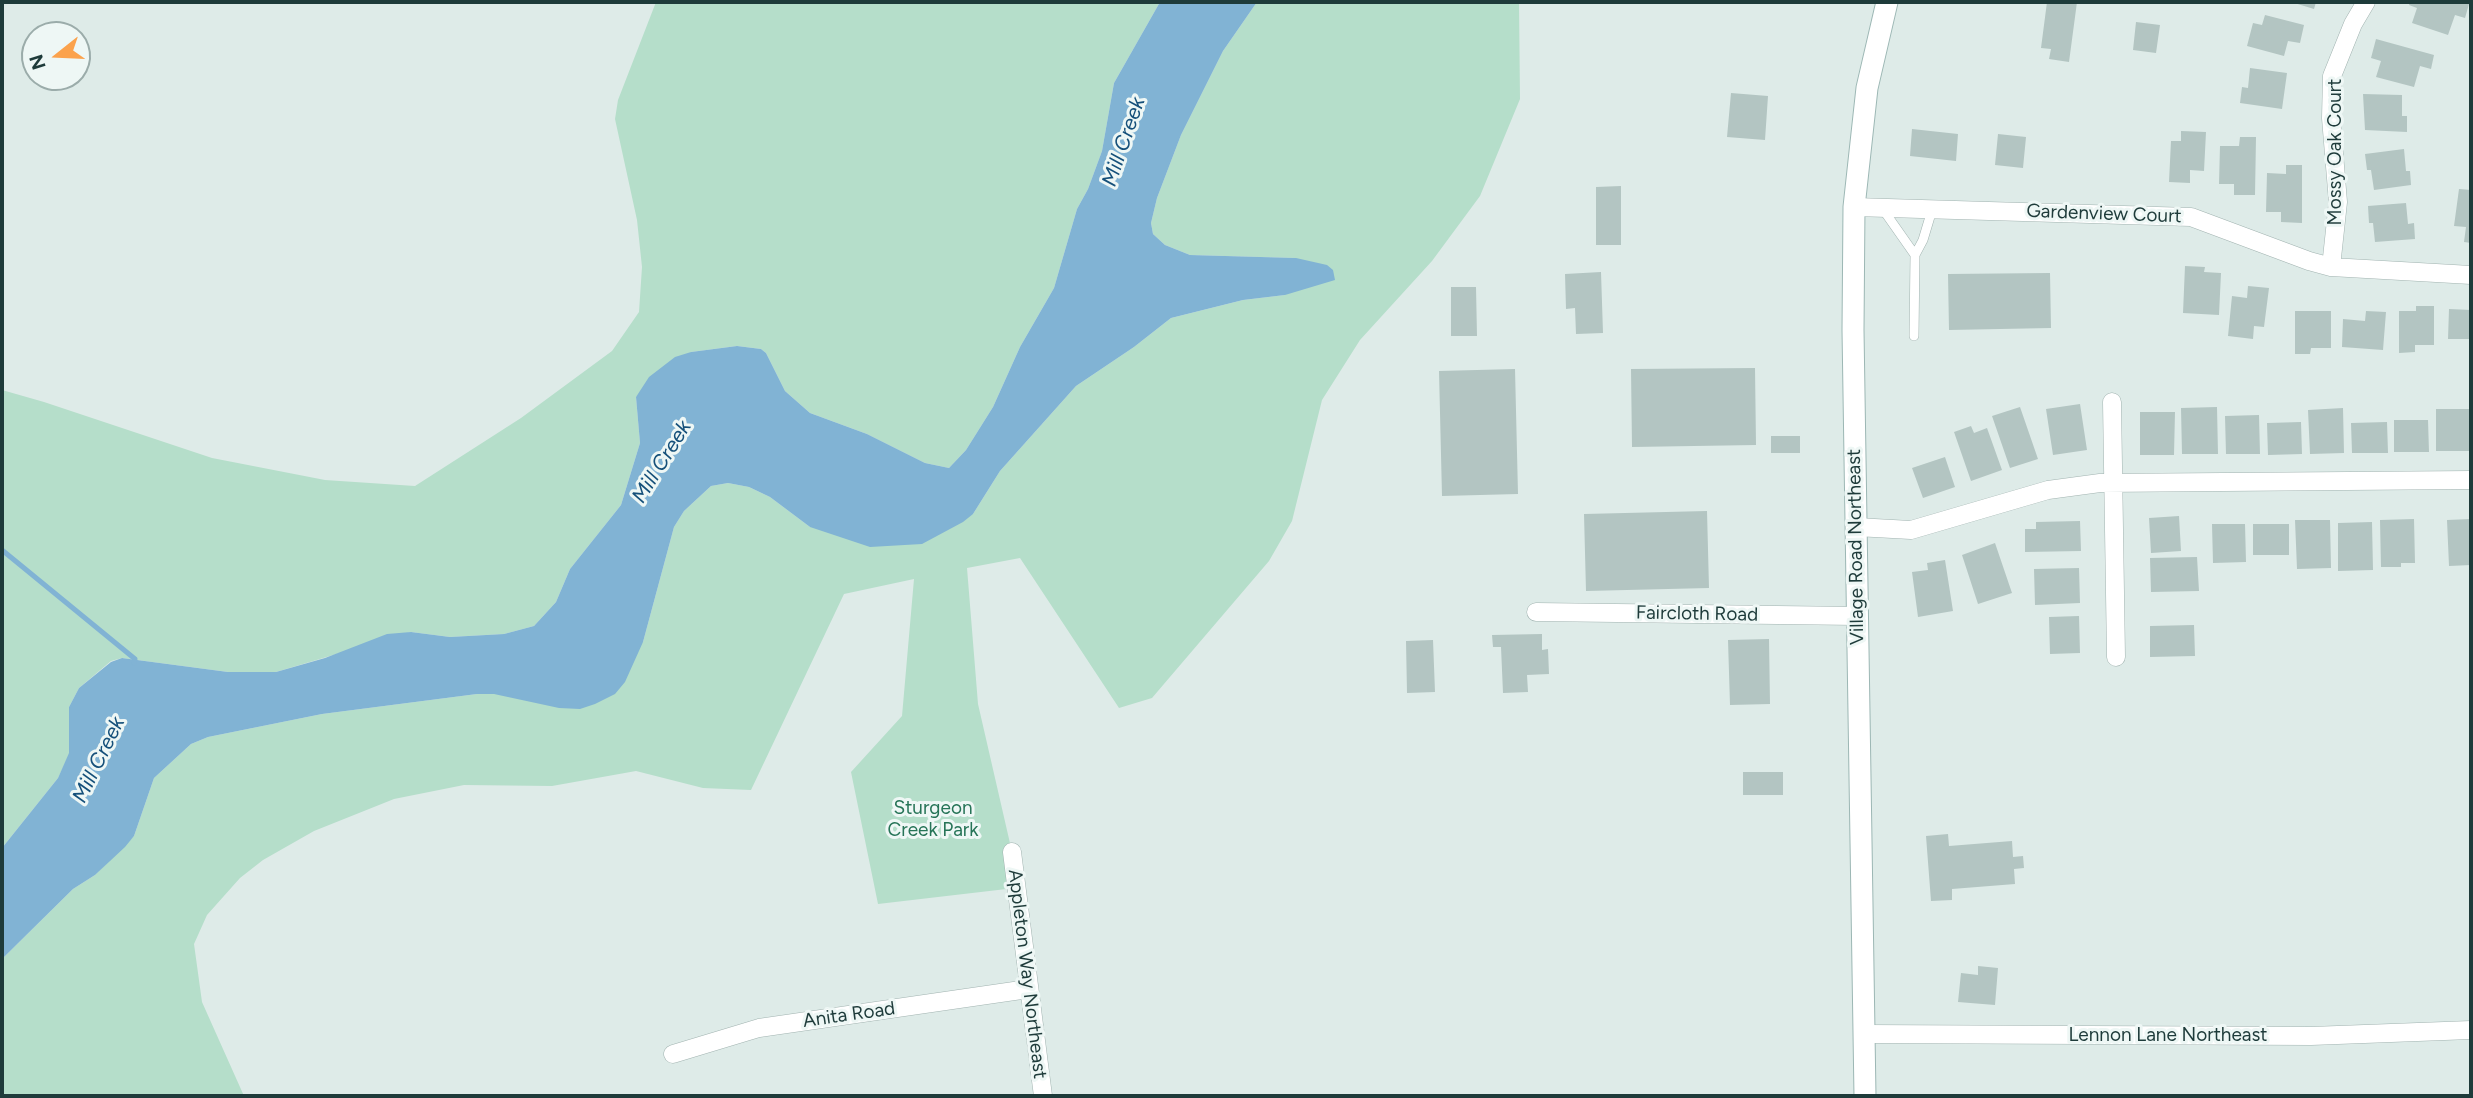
<!DOCTYPE html>
<style>
body{margin:0}
#map{position:relative;width:2473px;height:1098px;overflow:hidden;background:#deebe8;font-family:Figtree,sans-serif}
canvas{display:block}
.frame{position:absolute;inset:0;border:4px solid #1e3b3a;pointer-events:none}
.north{position:absolute;left:21px;top:21px;width:70px;height:70px;box-sizing:border-box;background:#eef7f5;border:2px solid #9bacaa;border-radius:50%;rotate:252deg;font-size:19px;font-weight:700;line-height:28px;text-align:center;color:#1e3b3a}
.north::after{content:'';display:block;margin:auto;width:24px;height:32px;background:#fba24c;clip-path:polygon(50% 0,100% 100%,50% 72%,0 100%)}
</style>
<div id="map">
<canvas width="2473" height="1098"></canvas>
<div class="frame"></div>
<div class="north">N</div>
</div>
<script>
const ctx = document.querySelector('canvas').getContext('2d');
ctx.lineJoin = 'round';
function paint(path, color) {
  ctx.fillStyle = color;
  ctx.fill(path, 'evenodd');
}
function toPath(rows) {
  const path = new Path2D();
  for (const r of rows) {
    path.moveTo(r[0], r[1]);
    for (let i = 2; i < r.length; i += 2) path.lineTo(r[i], r[i + 1]);
  }
  return path;
}
function trace(path, color, width, dash) {
  ctx.strokeStyle = color;
  ctx.lineWidth = width;
  ctx.lineCap = dash ? 'butt' : 'round';
  ctx.setLineDash(dash || []);
  ctx.stroke(path);
}
function write(font, color, halo, rows, align = 'center') {
  ctx.font = font + ' Figtree,sans-serif';
  ctx.lineWidth = 6;
  ctx.setLineDash([]);
  ctx.textBaseline = 'middle';
  ctx.strokeStyle = halo;
  ctx.fillStyle = color;
  for (const [text, x, y, turn = 0] of rows) {
    ctx.save();
    ctx.translate(x, y);
    ctx.rotate((+turn || 0) * Math.PI / 180);
    ctx.textAlign = isNaN(turn) ? turn : align;
    if (halo) ctx.strokeText(text, 0, 0);
    ctx.fillText(text, 0, 0);
    ctx.restore();
  }
}
const green = toPath([
 [656,2,1160,2,1114,83,1102,151,1088,189,1077,209,1054,288,1020,347,993,407,966,450,949,468,925,463,867,434,810,413,785,391,766,353,761,349,737,346,691,352,636,397,640,443,621,505,570,569,556,602,534,626,504,634,450,637,411,632,276,672,228,672,122,658,111,661,79,688,69,707,70,753,58,778,2,848,2,390,44,402,212,458,325,480,415,486,521,418,612,351,639,312,642,267,637,220,615,119,618,100],
 [1257,2,1519,2,1520,99,1480,196,1432,261,1360,340,1322,400,1292,521,1269,561,1152,698,1119,708,1020,558,967,568,978,704,1012,852,1015,888,878,904,851,772,902,716,914,579,844,594,751,790,703,788,636,771,552,786,464,785,394,799,314,831,263,860,240,878,207,915,194,944,202,1002,244,1096,2,1096,2,959,73,889,95,875,134,836,154,778,191,744,208,737,322,714,477,694,494,694,643,642,674,527,684,511,711,486,728,483,749,487,770,497,810,527,973,514,1000,471,1076,386,1134,347,1171,318,1243,300,1285,295,1296,258,1190,255,1165,245,1153,234,1151,223,1157,198,1181,135,1223,51]
]);
const water = toPath([
 [1160,2,1257,2,1223,51,1181,135,1157,198,1151,223,1153,234,1165,245,1190,255,1296,258,1327,265,1333,270,1335,280,1285,295,1243,300,1171,318,1134,347,1076,386,1000,471,973,514,963,522,922,544,870,547,810,527,770,497,749,487,728,483,711,486,684,511,674,527,643,642,625,682,615,694,595,704,580,709,559,708,494,694,477,694,322,714,208,737,191,744,154,778,134,836,125,847,95,875,73,889,2,959,2,848,58,778,69,753,69,707,79,688,111,662,122,658,228,672,276,672,325,658,387,634,411,632,450,637,504,634,534,626,556,602,570,569,621,505,640,443,636,397,649,377,675,357,691,352,737,346,761,349,766,353,785,391,810,413,867,434,925,463,949,468,966,450,993,407,1020,347,1054,288,1077,209,1088,189,1102,151,1114,83]
]);
const stream = toPath([
 [2,550,135,659,134,663]
]);
const building = toPath([
 [2047,2,2077,2,2069,62,2049,59,2051,49,2041,48],
 [2291,2,2316,2,2314,9],
 [2410,2,2462,2,2469,4,2465,18,2455,15,2448,35,2412,23,2417,8,2409,5],
 [2265,15,2304,25,2300,43,2288,41,2284,56,2247,46,2253,23,2262,25],
 [2136,22,2160,25,2156,53,2133,50],
 [2376,39,2434,55,2431,69,2420,66,2414,87,2376,77,2381,61,2371,58],
 [2250,68,2287,73,2282,109,2240,103,2242,87,2248,88],
 [1731,93,1768,96,1765,140,1727,137],
 [2363,94,2402,95,2402,116,2407,116,2407,132,2365,130],
 [1912,129,1958,134,1956,161,1910,156],
 [2181,131,2206,132,2204,171,2190,170,2190,183,2169,182,2171,141,2181,141],
 [1998,134,2026,137,2023,168,1995,165],
 [2240,137,2256,137,2255,195,2234,195,2234,184,2219,184,2220,146,2239,146],
 [2404,149,2406,171,2410,171,2411,185,2374,190,2371,170,2367,170,2365,154],
 [2286,165,2302,165,2302,223,2281,222,2281,212,2266,212,2267,173,2286,174],
 [1621,186,1621,245,1596,245,1596,187],
 [2459,189,2471,190,2471,243,2464,242,2466,227,2454,226],
 [2406,203,2408,224,2414,223,2415,239,2375,242,2373,223,2369,223,2368,206],
 [2185,266,2205,267,2204,272,2221,273,2219,315,2183,313],
 [1601,272,1603,333,1576,334,1575,308,1566,309,1565,274],
 [2050,273,2051,328,1949,330,1948,274],
 [2248,286,2269,288,2264,327,2254,326,2253,339,2228,336,2232,296,2247,298],
 [1451,287,1476,287,1477,336,1451,336],
 [2416,306,2434,306,2434,345,2415,345,2415,352,2399,353,2399,311,2416,311],
 [2449,309,2471,310,2471,339,2448,339],
 [2295,311,2331,311,2331,348,2311,348,2310,354,2295,354],
 [2366,311,2386,312,2383,350,2342,347,2343,319,2365,321],
 [1755,368,1756,445,1632,447,1631,369],
 [1515,369,1518,494,1442,496,1439,371],
 [2080,404,2087,450,2053,455,2046,409],
 [2020,407,2038,459,2010,468,1992,416],
 [2217,407,2218,454,2182,454,2181,408],
 [2343,408,2344,453,2310,454,2308,410],
 [2436,409,2471,409,2471,451,2436,451],
 [2140,412,2175,412,2174,455,2140,455],
 [2259,415,2260,454,2226,454,2225,416],
 [2394,420,2428,420,2429,452,2394,452],
 [2301,422,2302,454,2268,455,2267,423],
 [2387,422,2388,453,2352,453,2351,423],
 [1971,426,1974,433,1987,428,2002,470,1971,481,1954,432],
 [1771,436,1800,436,1800,453,1771,453],
 [1945,457,1955,487,1923,498,1912,468],
 [1707,511,1709,588,1586,591,1584,514],
 [2179,516,2181,551,2151,553,2149,518],
 [2414,519,2415,563,2401,563,2401,567,2381,567,2380,520],
 [2471,519,2471,565,2449,566,2447,520],
 [2295,520,2330,520,2331,568,2297,569],
 [2080,521,2081,551,2025,552,2025,529,2036,529,2036,522],
 [2372,522,2373,570,2338,571,2338,523],
 [2212,524,2245,524,2246,562,2213,563],
 [2253,524,2289,524,2289,555,2253,555],
 [1995,543,2012,593,1978,604,1962,555],
 [2197,557,2199,591,2151,592,2150,558],
 [1945,560,1953,611,1918,617,1912,572,1928,570,1927,563],
 [2079,568,2080,603,2035,605,2034,569],
 [2079,616,2080,653,2050,654,2049,617],
 [2194,625,2195,656,2150,657,2150,626],
 [1542,634,1542,650,1548,649,1549,674,1527,675,1528,692,1503,693,1501,647,1493,647,1492,635],
 [1769,639,1770,704,1730,705,1728,640],
 [1433,640,1435,692,1407,693,1406,641],
 [1743,772,1783,772,1783,795,1743,795],
 [1948,834,1949,846,2012,841,2013,857,2023,856,2024,868,2014,869,2015,884,1952,889,1952,900,1931,901,1926,836],
 [1978,966,1998,968,1995,1005,1958,1002,1961,973,1978,975]
]);
const service = toPath([
 [1882,208,1915,255,1914,336],
 [1915,255,1923,240,1932,210]
]);
const minor = toPath([
 [1854,207,2191,217,2309,261,2331,267,2471,275],
 [2331,267,2338,202,2331,118,2332,76,2353,24,2366,2],
 [2112,402,2116,657],
 [1856,527,1911,530,2048,490,2100,483,2471,480],
 [1536,612,1857,616],
 [1012,852,1043,1096],
 [1864,1034,2311,1036,2471,1030],
 [673,1054,759,1028,1028,989]
]);
const secondary = toPath([
 [1865,1096,1853,330,1854,207,1867,88,1887,2]
]);
const streetNames = [
 ["Mossy Oak Court",2335,152,-90],
 ["Gardenview Court",2104,214,2],
 ["Village Road Northeast",1856,547,-91],
 ["Faircloth Road",1697,614,1],
 ["Appleton Way Northeast",1027,974,83],
 ["Anita Road",849,1015,-8],
 ["Lennon Lane Northeast",2168,1035]
];
const parkNames = [
 ["Sturgeon",933,808],
 ["Creek Park",933,830]
];
const waterNames = [
 ["Mill Creek",1124,142,-71],
 ["Mill Creek",662,462,-58],
 ["Mill Creek",99,760,-64]
];
paint(green, '#b5deca');
paint(water, '#81b3d4');
trace(stream, '#81b3d4', 5);
paint(building, '#b3c5c2');
trace(service, '#a1b3b0', 10);
trace(minor, '#a1b3b0', 19);
trace(secondary, '#9cb7b4', 23);
trace(service, '#fff', 9);
trace(minor, '#fff', 18);
trace(secondary, '#fff', 21);
write('19px', '#1e3b3a', '#eef7f5', streetNames);
write('19px', '#267457', '#eef7f5', parkNames);
write('italic 21px', '#15507a', '#eef7f5', waterNames);
</script>
